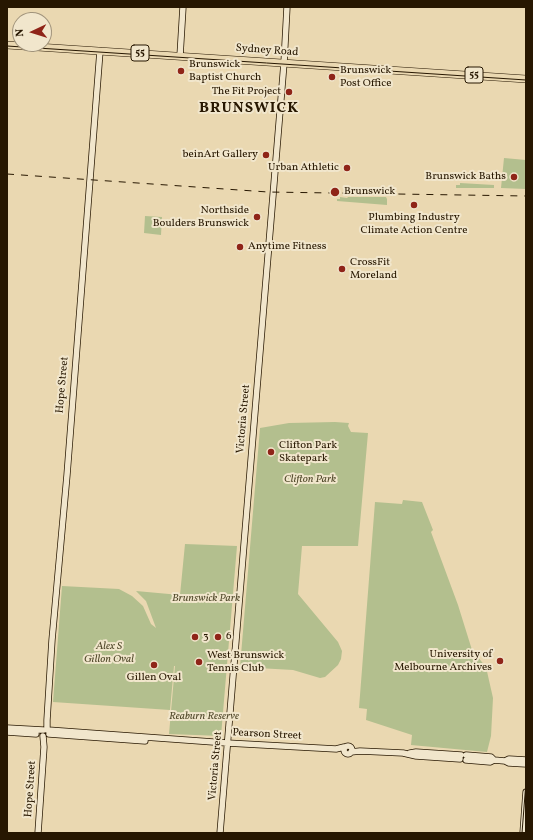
<!DOCTYPE html>
<style>
body{margin:0}
#map{position:relative;width:533px;height:840px;overflow:hidden;background:#ead8b1;font-family:Vollkorn,serif}
canvas{display:block}
.frame{position:absolute;inset:0;border:8px solid #271701;pointer-events:none}
.north{position:absolute;left:12px;top:12px;width:40px;height:40px;box-sizing:border-box;background:#f1e6cc;border:1px solid #a0937b;border-radius:50%;rotate:266deg;font-size:11px;font-weight:700;line-height:16px;text-align:center;color:#271701}
.north::after{content:'';display:block;margin:auto;width:14px;height:18px;background:#8f2418;clip-path:polygon(50% 0,100% 100%,50% 72%,0 100%)}
</style>
<div id="map">
<canvas width="533" height="840"></canvas>
<div class="frame"></div>
<div class="north">N</div>
</div>
<script>
const ctx = document.querySelector('canvas').getContext('2d');
ctx.lineJoin = 'round';
function paint(path, color) {
  ctx.fillStyle = color;
  ctx.fill(path, 'evenodd');
}
function toPath(rows) {
  const path = new Path2D();
  for (const r of rows) {
    if (r.length === 3) {
      path.moveTo(r[0] + r[2], r[1]);
      path.arc(r[0], r[1], r[2], 0, 2 * Math.PI);
      continue;
    }
    path.moveTo(r[0], r[1]);
    for (let i = 2; i < r.length; i += 2) path.lineTo(r[i], r[i + 1]);
  }
  return path;
}
function trace(path, color, width, dash) {
  ctx.strokeStyle = color;
  ctx.lineWidth = width;
  ctx.lineCap = dash ? 'butt' : 'round';
  ctx.setLineDash(dash || []);
  ctx.stroke(path);
}
function write(font, color, halo, rows, align = 'center') {
  ctx.font = font + ' Vollkorn,serif';
  ctx.lineWidth = 4;
  ctx.setLineDash([]);
  ctx.textBaseline = 'middle';
  ctx.strokeStyle = halo;
  ctx.fillStyle = color;
  for (const [text, x, y, turn = 0] of rows) {
    ctx.save();
    ctx.translate(x, y);
    ctx.rotate((+turn || 0) * Math.PI / 180);
    ctx.textAlign = isNaN(turn) ? turn : align;
    if (halo) ctx.strokeText(text, 0, 0);
    ctx.fillText(text, 0, 0);
    ctx.restore();
  }
}
const green = toPath([
 [504,158,526,160,526,189,501,188],
 [460,183,494,185,494,188,456,188,456,185,460,185],
 [340,197,347,198,348,197,386,197,387,199,387,205,337,201,337,199,340,199],
 [145,216,162,217,161,235,144,233],
 [335,422,349,423,348,426,351,432,368,433,358,546,302,546,298,594,338,642,342,651,341,659,338,665,325,677,320,678,293,670,240,667,260,428,289,423],
 [403,500,422,502,433,530,431,532,458,605,472,650,486,667,493,698,491,736,487,752,411,745,412,735,366,720,367,709,359,708,375,502,402,504],
 [185,544,237,546,221,736,169,734,175,666,170,666,174,666,170,710,53,702,62,586,119,589,132,596,143,606,151,624,156,628,146,601,136,591,180,595]
]);
const secondary = toPath([
 [180,56,183,7],
 [7,728,43,730],
 [47,730,47,720,52,640,67,475,100,51],
 [48,730,227,743,336,749,344,747],
 [7,732,36,734],
 [49,734,145,741],
 [348,750,4],
 [351,752,360,751,403,753,416,756,460,759],
 [410,753,416,752,461,755],
 [466,755,491,757,494,760,505,761,509,763,526,764],
 [466,760,490,762,494,760],
 [505,761,509,759,526,760],
 [38,833,44,747,43,736],
 [220,833,284,63,287,7],
 [523,833,526,792]
]);
const highway = toPath([
 [7,45,526,79]
]);
const tram = toPath([
 [7,46,526,80],
 [522,833,526,782]
]);
const rail = toPath([
 [7,174,268,192,526,196]
]);
const markers = [
 [181,71,4,"#8f2418"],
 [332,77,4,"#8f2418"],
 [289,92,4,"#8f2418"],
 [266,155,4,"#8f2418"],
 [347,168,4,"#8f2418"],
 [514,177,4,"#8f2418"],
 [335,192,5,"#8f2418"],
 [414,205,4,"#8f2418"],
 [257,217,4,"#8f2418"],
 [240,247,4,"#8f2418"],
 [342,269,4,"#8f2418"],
 [271,452,4,"#8f2418"],
 [195,637,4,"#8f2418"],
 [218,637,4,"#8f2418"],
 [500,661,4,"#8f2418"],
 [199,662,4,"#8f2418"],
 [154,665,4,"#8f2418"]
];
const shields = [
 [140,53,18],
 [474,75,18]
];
const shieldNames = [
 ["55",140,53],
 ["55",474,75]
];
const streetNames = [
 ["Sydney Road",267,51,4],
 ["Hope Street",63,385,-85],
 ["Victoria Street",244,419,-85],
 ["Pearson Street",267,735,3],
 ["Victoria Street",216,766,-85],
 ["Hope Street",31,789,-86]
];
const poiNames = [
 ["Brunswick",189,65],
 ["Baptist Church",189,78],
 ["Brunswick",340,71],
 ["Post Office",340,84],
 ["The Fit Project",281,92,"right"],
 ["beinArt Gallery",258,155,"right"],
 ["Urban Athletic",339,168,"right"],
 ["Brunswick Baths",506,177,"right"],
 ["Brunswick",344,192],
 ["Northside",249,211,"right"],
 ["Boulders Brunswick",249,224,"right"],
 ["Plumbing Industry",414,218,"center"],
 ["Climate Action Centre",414,231,"center"],
 ["Anytime Fitness",248,247],
 ["CrossFit",350,263],
 ["Moreland",350,276],
 ["Clifton Park",279,446],
 ["Skatepark",279,459],
 ["3",203,637],
 ["6",226,637],
 ["University of",492,655,"right"],
 ["Melbourne Archives",492,668,"right"],
 ["West Brunswick",207,656],
 ["Tennis Club",207,669],
 ["Gillen Oval",154,678,"center"]
];
const parkNames = [
 ["Clifton Park",310,480],
 ["Brunswick Park",206,599],
 ["Alex S",109,647],
 ["Gillon Oval",109,660],
 ["Reaburn Reserve",204,717]
];
const districtNames = [
 ["BRUNSWICK",249,109]
];
paint(green, '#b3bf8e');
trace(secondary, '#271701', 7);
trace(highway, '#271701', 8);
trace(secondary, '#f1e6cc', 5.5);
trace(highway, '#ead8b1', 7);
trace(tram, '#271701', 1);
trace(rail, '#271701', 1, [7, 7]);
for (const [x, y, r, color] of markers) {
  const dot = new Path2D();
  dot.arc(x, y, r, 0, 2 * Math.PI);
  ctx.fillStyle = color;
  ctx.fill(dot);
  trace(dot, '#f1e6cc', 1.5);
}
for (const [x, y, w] of shields) {
  const box = new Path2D();
  box.roundRect(x - w / 2, y - 8, w, 16, 3);
  ctx.fillStyle = '#f1e6cc';
  ctx.fill(box);
  trace(box, '#271701', 1);
}
write('bold 10px', '#271701', null, shieldNames);
write('11px', '#271701', '#f1e6cc', streetNames);
write('11px', '#271701', '#f1e6cc', poiNames, 'left');
write('italic 11px', '#51492b', '#f1e6cc', parkNames);
ctx.letterSpacing = '1px';
write('bold 15px', '#271701', '#f1e6cc', districtNames);
ctx.letterSpacing = '0px';
</script>
